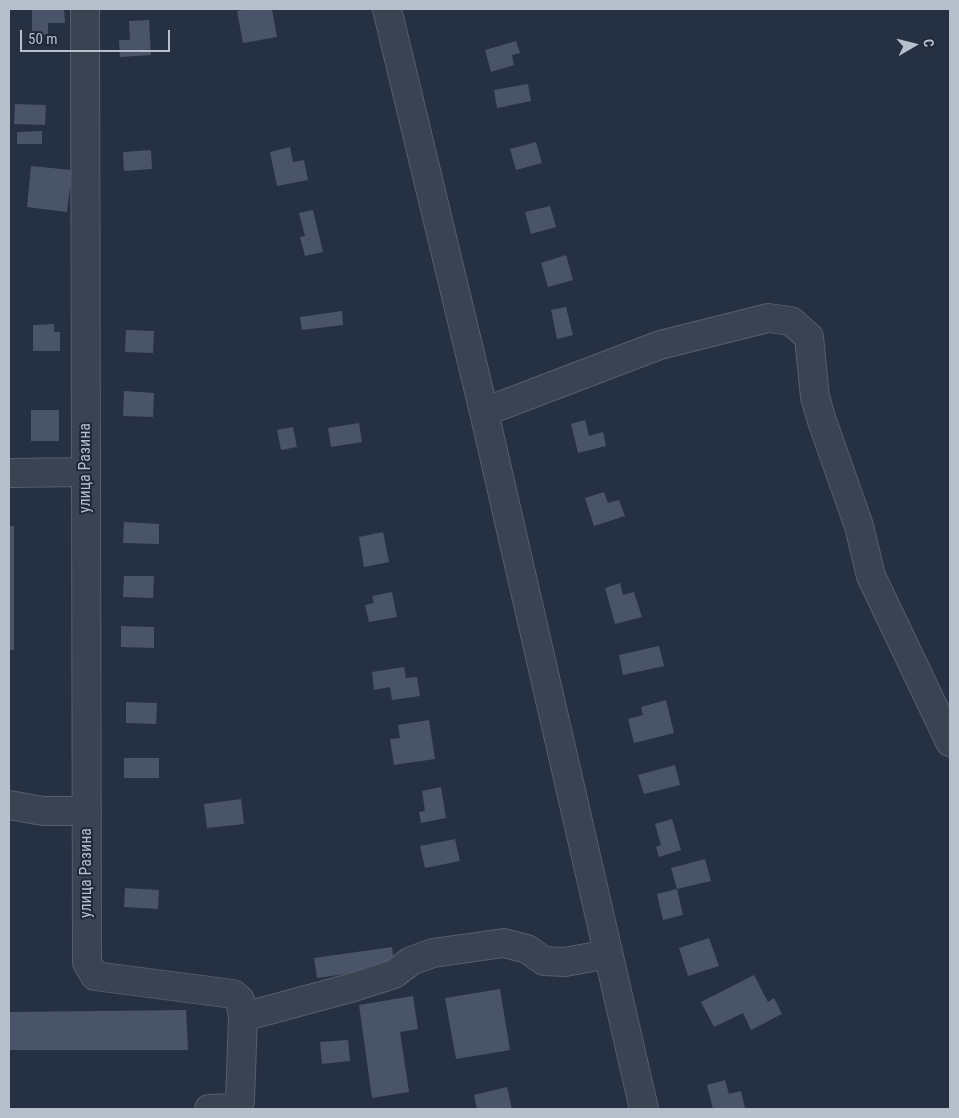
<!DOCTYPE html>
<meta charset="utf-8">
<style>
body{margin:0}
#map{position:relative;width:959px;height:1118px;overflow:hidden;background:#263043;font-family:"Roboto Condensed",sans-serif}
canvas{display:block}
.frame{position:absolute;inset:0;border:10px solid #b7becc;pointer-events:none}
.north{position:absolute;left:889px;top:20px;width:50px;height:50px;-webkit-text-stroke:4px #1f2838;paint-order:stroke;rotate:82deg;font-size:14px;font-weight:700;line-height:20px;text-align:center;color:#b7becc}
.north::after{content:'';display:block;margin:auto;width:18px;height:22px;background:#b7becc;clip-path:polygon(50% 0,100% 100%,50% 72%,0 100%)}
.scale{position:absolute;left:20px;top:30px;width:150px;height:22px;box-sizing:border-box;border:2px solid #b7becc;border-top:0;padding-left:6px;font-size:15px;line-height:18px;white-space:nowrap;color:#b7becc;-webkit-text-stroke:4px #1f2838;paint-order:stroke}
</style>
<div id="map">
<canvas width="959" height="1118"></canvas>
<div class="frame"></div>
<div class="north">С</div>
<div class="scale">50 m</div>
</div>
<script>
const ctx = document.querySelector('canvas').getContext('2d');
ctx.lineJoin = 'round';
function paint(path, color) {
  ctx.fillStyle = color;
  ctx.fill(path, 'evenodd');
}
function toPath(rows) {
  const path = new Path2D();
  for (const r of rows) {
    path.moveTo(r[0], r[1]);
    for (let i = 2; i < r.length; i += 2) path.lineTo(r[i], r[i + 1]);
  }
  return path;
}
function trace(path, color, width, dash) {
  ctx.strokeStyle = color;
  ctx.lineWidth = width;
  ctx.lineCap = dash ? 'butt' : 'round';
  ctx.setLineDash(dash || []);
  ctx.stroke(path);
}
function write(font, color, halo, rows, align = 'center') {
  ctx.font = font + ' "Roboto Condensed",sans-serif';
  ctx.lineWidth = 4;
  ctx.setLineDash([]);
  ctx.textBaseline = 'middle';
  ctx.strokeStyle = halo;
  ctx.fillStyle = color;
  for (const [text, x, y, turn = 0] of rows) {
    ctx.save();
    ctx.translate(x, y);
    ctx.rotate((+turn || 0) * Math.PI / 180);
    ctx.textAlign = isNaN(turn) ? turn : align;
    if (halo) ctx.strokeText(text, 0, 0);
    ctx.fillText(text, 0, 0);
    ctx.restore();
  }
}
const building = toPath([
 [32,9,64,9,65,23,48,23,48,35,32,36],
 [250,9,272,9,277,37,243,43,237,11],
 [149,20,151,55,120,57,119,40,130,40,129,21],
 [516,41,520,53,512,55,514,65,491,72,485,50],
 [528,84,531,101,497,108,494,90],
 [15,104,46,105,45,125,14,124],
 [42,131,42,144,17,144,17,132],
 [536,142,542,163,516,170,510,149],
 [290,147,293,162,304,160,308,180,277,186,270,152],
 [151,150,152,169,124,171,123,152],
 [31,166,72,170,67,212,27,207],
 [550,206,556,227,531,234,525,212],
 [313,210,323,252,305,256,300,237,305,236,299,213],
 [566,255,573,280,548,287,541,263],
 [566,307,573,335,557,339,551,310],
 [342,311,343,325,302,330,300,317],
 [54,324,54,332,60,332,60,351,33,351,33,325],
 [126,330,154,331,153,353,125,352],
 [124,391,154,393,153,417,123,416],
 [31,410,59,410,59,441,31,441],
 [585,420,589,436,603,432,606,446,578,453,571,424],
 [359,423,362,442,331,447,328,428],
 [293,427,297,447,281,450,277,430],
 [604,492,608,503,619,500,625,516,594,526,585,498],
 [124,522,159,524,159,544,123,543],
 [9,526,14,526,14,650,9,650],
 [383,532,389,562,364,567,359,537],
 [124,576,154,576,153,598,123,597],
 [620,583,623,595,634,592,642,617,615,624,605,588],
 [392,592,397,617,369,622,365,605,374,603,372,596],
 [121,626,154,627,154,648,121,647],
 [659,646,664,666,623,675,619,655],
 [404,667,406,678,417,677,420,696,392,700,390,687,374,690,372,672],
 [666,700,674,733,634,743,628,719,643,715,641,707],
 [126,702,157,703,156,724,126,723],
 [429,720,435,759,394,765,390,739,400,738,398,725],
 [124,758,159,758,159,778,124,778],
 [675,765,680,785,644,794,638,775],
 [441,787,446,818,421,823,419,812,425,811,422,791],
 [241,799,244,824,207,828,204,804],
 [672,819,681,850,659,857,656,847,661,845,655,824],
 [455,839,460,861,425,868,420,846],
 [705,859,711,881,677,889,683,915,663,920,657,894,677,889,671,868],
 [125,888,159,890,158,909,124,907],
 [709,938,719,966,688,976,679,948],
 [392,947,394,967,317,978,314,958],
 [754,975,768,1002,774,998,782,1014,751,1030,743,1013,714,1027,701,1002],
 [500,989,510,1050,456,1059,445,998],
 [413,996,418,1029,400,1032,409,1092,372,1098,359,1005],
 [186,1010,188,1050,9,1050,9,1012],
 [348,1040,350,1061,322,1064,320,1042],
 [725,1080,729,1094,741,1091,745,1108,713,1109,707,1085],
 [507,1087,512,1109,477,1109,474,1095]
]);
const minor = toPath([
 [85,9,87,963,95,976,233,994,240,1000,243,1017,240,1101,234,1108,209,1109],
 [387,9,484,412,644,1109],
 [484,412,660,345,768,318,791,321,809,337,815,397,822,421,859,526,871,576,950,742],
 [9,473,86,472],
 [9,805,43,811,87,811],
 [243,1017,354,987,394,974,411,961,433,953,504,943,527,949,544,961,565,962,608,954]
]);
const streetNames = [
 ["улица Разина",86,468,-90],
 ["улица Разина",87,873,-90]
];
paint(building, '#4a5469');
trace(minor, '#555e6d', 30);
trace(minor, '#3a4352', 28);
write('16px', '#b7becc', '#1f2838', streetNames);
</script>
